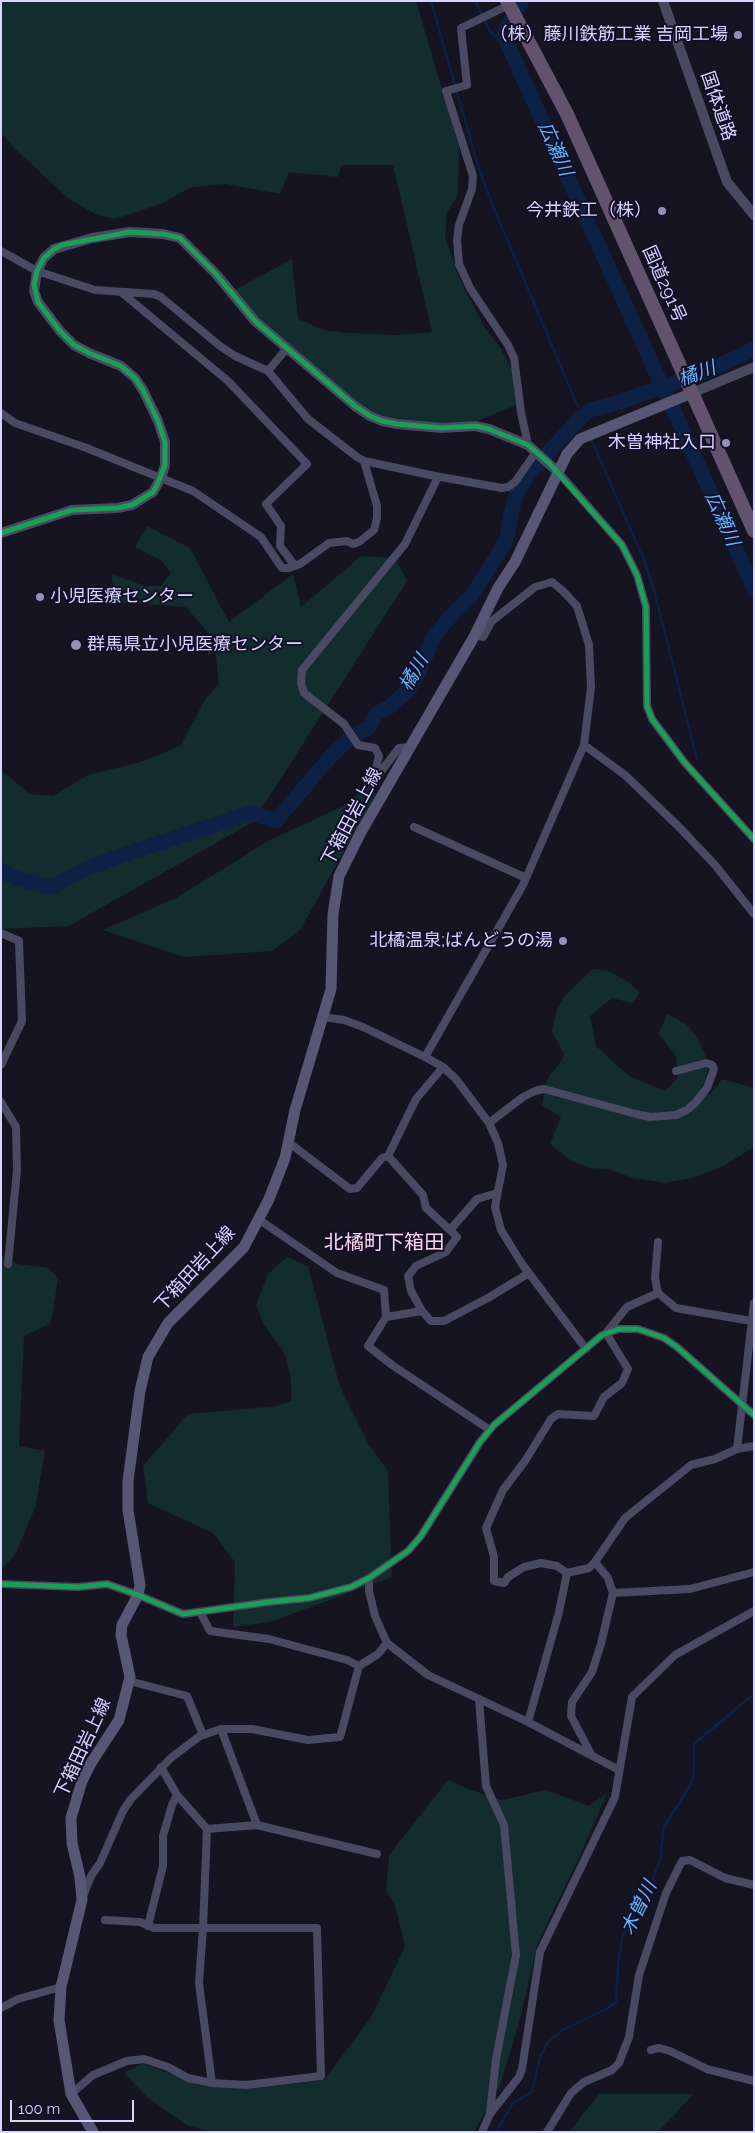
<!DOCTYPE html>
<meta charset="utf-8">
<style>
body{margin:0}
#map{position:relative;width:755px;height:2133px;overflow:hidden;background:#161421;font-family:Raleway,sans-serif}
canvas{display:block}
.frame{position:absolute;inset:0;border:2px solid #d9d4ff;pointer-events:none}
.scale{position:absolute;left:10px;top:2100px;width:124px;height:22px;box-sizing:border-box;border:2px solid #d9d4ff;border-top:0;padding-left:6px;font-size:15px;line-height:18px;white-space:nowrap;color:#d9d4ff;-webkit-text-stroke:4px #130f26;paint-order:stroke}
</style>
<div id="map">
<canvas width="755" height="2133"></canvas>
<div class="frame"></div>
<div class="scale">100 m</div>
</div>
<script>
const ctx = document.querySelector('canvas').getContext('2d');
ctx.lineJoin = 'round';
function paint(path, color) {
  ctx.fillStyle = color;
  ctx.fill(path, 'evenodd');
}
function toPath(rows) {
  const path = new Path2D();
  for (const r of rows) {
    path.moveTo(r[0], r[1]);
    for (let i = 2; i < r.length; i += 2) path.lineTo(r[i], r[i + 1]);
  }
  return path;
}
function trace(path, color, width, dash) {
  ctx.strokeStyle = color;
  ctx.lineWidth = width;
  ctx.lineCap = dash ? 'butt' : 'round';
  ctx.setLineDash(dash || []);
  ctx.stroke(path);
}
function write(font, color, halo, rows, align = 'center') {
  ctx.font = font + ' Raleway,"Noto Sans JP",sans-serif';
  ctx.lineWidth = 4;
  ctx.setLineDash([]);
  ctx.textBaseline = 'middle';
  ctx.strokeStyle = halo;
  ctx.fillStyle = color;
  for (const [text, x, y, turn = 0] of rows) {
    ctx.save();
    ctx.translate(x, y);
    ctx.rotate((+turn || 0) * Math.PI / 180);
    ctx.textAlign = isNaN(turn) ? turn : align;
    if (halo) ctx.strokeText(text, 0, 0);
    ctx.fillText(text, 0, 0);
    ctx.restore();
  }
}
const green = toPath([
 [1,1,416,1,459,147,458,195,447,213,445,237,460,280,485,328,501,349,512,370,516,405,477,421,440,424,383,417,357,402,289,346,231,292,292,259,298,319,324,330,347,333,396,335,432,332,393,165,341,165,338,177,289,172,280,194,226,184,191,187,163,203,115,219,97,215,69,199,14,148,1,133],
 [147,526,190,548,229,622,293,574,301,607,361,556,395,558,407,581,253,822,69,926,1,929,1,770,30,794,53,796,88,775,141,762,180,746,205,700,219,683,214,640,186,607,116,602,111,574,145,586,161,586,171,573,162,561,135,547],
 [366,784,376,794,300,930,272,951,184,957,103,930,176,898,268,841,350,803],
 [593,969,609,971,628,982,640,992,632,1003,612,998,590,1016,596,1046,629,1076,665,1091,678,1078,676,1056,658,1033,668,1014,686,1024,697,1037,705,1054,708,1068,705,1080,700,1091,710,1095,722,1079,754,1088,754,1147,723,1166,696,1177,665,1183,633,1178,608,1169,588,1168,570,1160,550,1144,561,1117,542,1105,546,1081,562,1060,564,1053,552,1033,556,1012,563,998],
 [1,1255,17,1264,49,1268,58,1279,51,1323,24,1336,19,1446,45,1451,35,1508,15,1555,1,1570],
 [287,1257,308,1266,340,1387,368,1443,388,1471,392,1577,270,1622,233,1627,235,1562,213,1533,148,1503,143,1466,188,1414,277,1406,291,1401,291,1378,284,1352,264,1325,256,1305,268,1274],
 [448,1780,471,1790,502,1800,546,1790,589,1806,607,1793,584,1847,538,1943,520,2019,500,2086,474,2132,211,2132,187,2125,148,2098,124,2073,143,2063,202,2086,245,2089,324,2080,372,2016,405,1946,395,1905,386,1890,389,1855],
 [599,2094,694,2094,658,2132,569,2132]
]);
const stream = toPath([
 [431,1,477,162,492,204,578,407],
 [475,1,490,31,495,36,504,36],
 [591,439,644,560,654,590,697,759],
 [496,2132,513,2103,532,2092,540,2057,548,2042,563,2030,606,2009,616,2002,618,1965,623,1934,649,1889,660,1860,664,1827,691,1784,694,1772,694,1744,754,1694]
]);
const river = toPath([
 [522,1,506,29,504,36,659,379],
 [666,393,754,589],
 [1,870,16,878,46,886,56,885,85,869,117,857,251,813,276,821,331,756,347,741,369,727,376,714,391,706,408,690,418,674,434,636,451,616,472,595,502,548,507,538,511,514,517,491,527,476,579,419,590,410,617,403,707,371,754,349]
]);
const minor = toPath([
 [509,5,461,28,467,85,446,91,473,176,472,189,459,225,457,240,459,264,470,288,508,345,514,358,521,412,528,445],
 [1,251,37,271,95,290,154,294,161,297,220,346,235,356,268,371,308,419,357,457,364,461,435,476,502,488,508,487,515,482,536,452],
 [121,292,228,381,307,464,266,504,281,526,280,546,295,566],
 [268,371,287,348],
 [1,413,15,423,84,447,193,491,261,537,282,568,289,568,300,564,329,543,347,541,353,544,359,542,374,530,377,518,377,506,364,461],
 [558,472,622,545,637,575,646,607,647,706,652,719,685,763,754,839],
 [584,745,625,775,680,828,715,865,754,914],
 [410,747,399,748,376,778,374,776,379,756,375,748,358,745,344,724,304,693,301,683,302,670,405,544,438,477],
 [414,827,526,878],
 [1,933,19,941,22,1021,1,1065],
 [323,1017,344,1020,363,1027,425,1057,443,1067,456,1079,489,1123,498,1143,503,1165,495,1207,501,1230,522,1264,586,1349],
 [425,1057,523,885,584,745,591,687,589,645,577,606,563,591,552,582,535,587,492,621,483,637,475,635],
 [443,1067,416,1099,388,1156,423,1195,426,1208,450,1230,477,1199,497,1193],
 [1,1102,16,1127,17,1170,8,1264],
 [489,1123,523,1097,535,1091,544,1089,636,1114,650,1117,676,1115,687,1110,695,1103,707,1088,714,1069,712,1065,706,1063,676,1071],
 [288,1142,350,1189,357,1188,382,1158,388,1156],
 [261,1221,337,1273,384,1290,386,1317,368,1346,392,1365,490,1430],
 [658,1242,655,1278,658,1293,676,1308,751,1321],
 [658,1293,627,1307,606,1333,628,1369,622,1383,604,1397,594,1416,558,1414,551,1419,525,1461,503,1490,486,1528,494,1557,494,1581,504,1583,508,1577,524,1567,541,1563,557,1566,567,1573,589,1568,595,1562,625,1518,691,1465,715,1459,737,1449,754,1446],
 [422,1311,411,1291,408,1276,416,1266,446,1252,457,1237,450,1230],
 [386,1317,422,1311,431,1321,444,1321,488,1298,529,1273],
 [737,1449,754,1303],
 [595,1562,608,1578,613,1593],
 [369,1578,369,1591,375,1616,387,1643,428,1675,528,1722,619,1770],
 [1,1584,78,1587,107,1584,138,1595,183,1614,269,1602,309,1598,351,1587,369,1578,408,1551,421,1536,480,1442,494,1425,602,1335,619,1329,638,1329,664,1338,677,1347,754,1415],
 [200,1612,210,1631,269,1639,347,1660,359,1666,378,1654,387,1643],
 [129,1681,187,1696,203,1735],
 [479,1699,486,1786,504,1825,516,1955,496,2059,490,2113],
 [528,1722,559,1612,567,1573],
 [221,1729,257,1825],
 [591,1754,571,1716,572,1702,592,1672,601,1644,613,1593,690,1589,754,1572],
 [207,1829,257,1825,377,1854],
 [83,1896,91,1876,100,1863,123,1811,131,1799,172,1757,200,1736,221,1729,252,1729,308,1740,340,1737,359,1666],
 [105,1920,140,1922,154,1928,203,1928,199,1983,212,2083],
 [148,1926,163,1866,163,1836,172,1805,177,1795],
 [1,2008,18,1999,61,1987],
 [651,2050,659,2048,670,2051,707,2069,754,2081],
 [71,2094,93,2075,127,2061,144,2059,168,2067,188,2078,212,2083,246,2085,321,2076,317,1928,203,1928,207,1829,177,1795,161,1767],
 [482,2132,490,2114,519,2077,522,2069,540,1952,615,1797,632,1697,675,1655,754,1611],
 [547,2132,571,2093,584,2082,612,2070,619,2063,629,2037,639,1975,666,1893,682,1861,690,1860,725,1878,754,1885]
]);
const tertiary = toPath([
 [663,1,727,182,754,215],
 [692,393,754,367],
 [1,533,72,510,117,508,132,505,153,492,161,478,165,465,165,442,158,421,143,390,135,378,121,366,89,353,74,345,60,331,38,302,34,291,37,271,44,258,54,249,92,238,130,232,163,234,180,238,216,274,255,321,355,406,370,416,382,421,397,424,442,428,475,426,489,429,528,445,558,472]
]);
const secondary = toPath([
 [93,2132,71,2094,59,2020,61,1987,82,1900,80,1877,72,1843,71,1818,82,1781,91,1763,119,1720,130,1677,121,1635,122,1625,138,1595,140,1585,128,1510,128,1481,140,1391,148,1357,168,1323,244,1247,269,1199,285,1158,295,1110,331,989,333,914,339,876,361,832,475,635,498,588,515,562,567,454,580,439,692,393]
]);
const trunk = toPath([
 [507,1,567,114,754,531]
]);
const cycleway = toPath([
 [1,533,72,510,117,508,132,505,153,492,157,485,165,465,165,442,158,421,143,390,135,378,121,366,89,353,74,345,60,331,38,302,34,285,37,271,44,258,54,249,62,245,130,232,163,234,180,238,216,274,255,321,355,406,370,416,382,421,397,424,442,428,475,426,489,429,528,445,549,463,622,545,637,575,646,607,647,706,652,719,685,763,754,839],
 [1,1584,78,1587,107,1584,138,1595,183,1614,269,1602,309,1598,351,1587,369,1578,408,1551,421,1536,480,1442,494,1425,602,1335,619,1329,638,1329,664,1338,677,1347,754,1415]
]);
const markers = [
 [738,35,5,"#9591b1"],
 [662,211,5,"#9591b1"],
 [726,443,5,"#9591b1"],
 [40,597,5,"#9591b1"],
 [76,645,6,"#9591b1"],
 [563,941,5,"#9591b1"]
];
const poiNames = [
 ["（株）藤川鉄筋工業 吉岡工場",728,35],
 ["今井鉄工（株）",652,211],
 ["木曽神社入口",716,443],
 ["小児医療センター",50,597,"left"],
 ["群馬県立小児医療センター",87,645,"left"],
 ["北橘温泉;ばんどうの湯",553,941]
];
const streetNames = [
 ["国体道路",718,106,71],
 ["国道291号",664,284,66],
 ["下箱田岩上線",352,817,-62],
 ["下箱田岩上線",195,1269,-47],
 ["下箱田岩上線",83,1748,-65]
];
const waterNames = [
 ["広瀬川",555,149,66],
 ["橘川",697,374,-20],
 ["広瀬川",722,519,66],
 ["橘川",414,673,-60],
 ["木曽川",639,1908,-64]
];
const quarterNames = [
 ["北橘町下箱田",384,1243]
];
paint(green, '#132c2d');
trace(stream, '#0d2144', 2.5);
trace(river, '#0d2144', 15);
trace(minor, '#4a4962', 8);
trace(tertiary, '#4a4962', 10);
trace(secondary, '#575674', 11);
trace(trunk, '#62526e', 14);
trace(cycleway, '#1a9f57', 5);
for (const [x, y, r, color] of markers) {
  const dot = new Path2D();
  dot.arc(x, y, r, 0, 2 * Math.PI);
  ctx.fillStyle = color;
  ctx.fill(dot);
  trace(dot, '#130f26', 2);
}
write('18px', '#d9d4ff', '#130f26', poiNames, 'right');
write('18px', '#d9d4ff', '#130f26', streetNames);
write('italic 19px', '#62b6ff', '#130f26', waterNames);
write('20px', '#ffd6f0', '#130f26', quarterNames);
</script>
